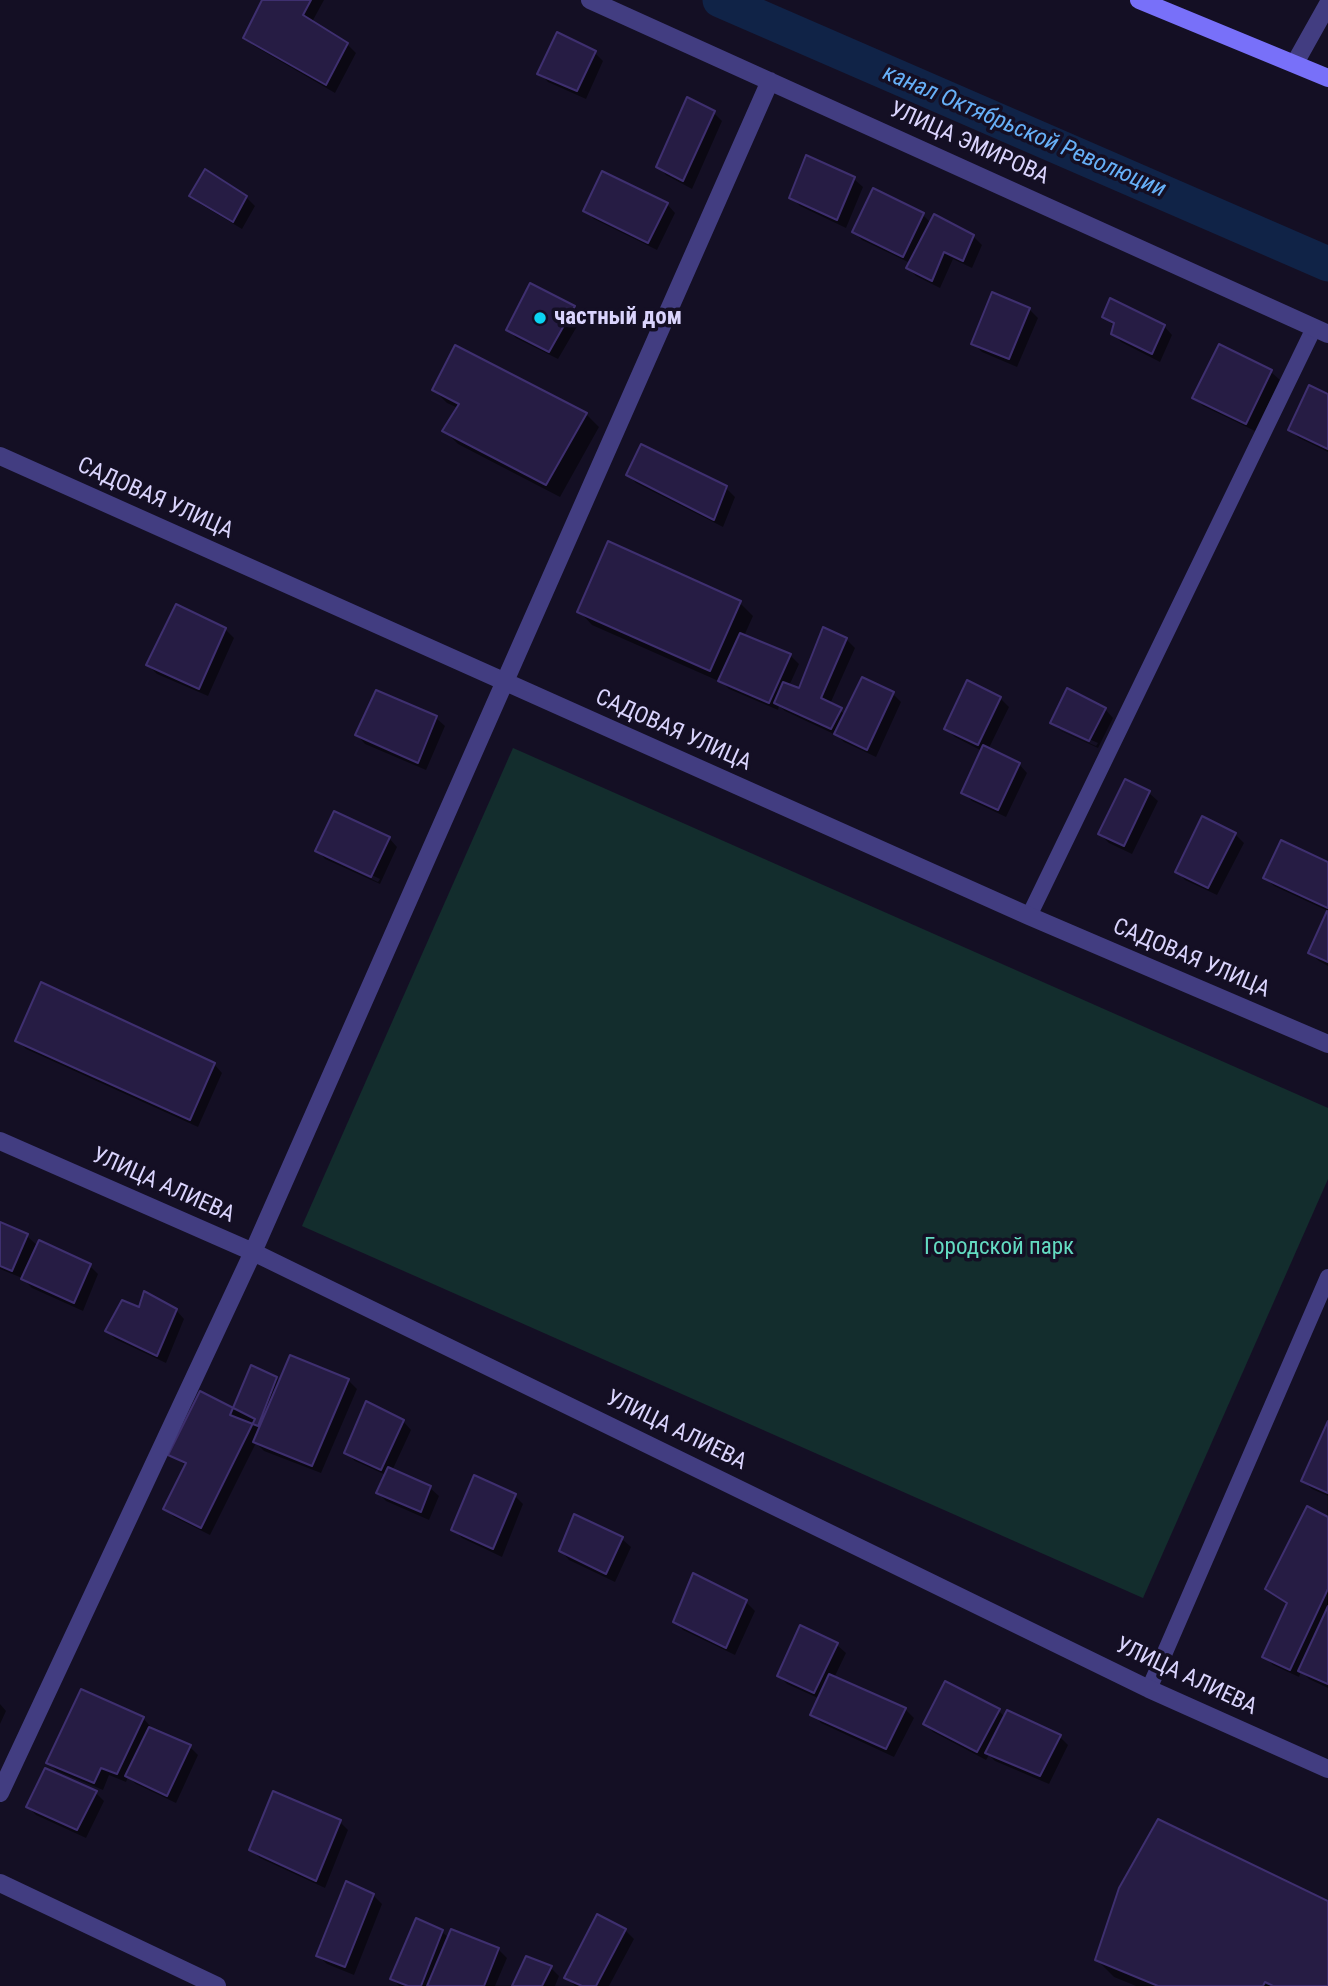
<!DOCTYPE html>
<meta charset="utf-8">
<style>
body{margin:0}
canvas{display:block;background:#140f24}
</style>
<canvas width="1328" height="1986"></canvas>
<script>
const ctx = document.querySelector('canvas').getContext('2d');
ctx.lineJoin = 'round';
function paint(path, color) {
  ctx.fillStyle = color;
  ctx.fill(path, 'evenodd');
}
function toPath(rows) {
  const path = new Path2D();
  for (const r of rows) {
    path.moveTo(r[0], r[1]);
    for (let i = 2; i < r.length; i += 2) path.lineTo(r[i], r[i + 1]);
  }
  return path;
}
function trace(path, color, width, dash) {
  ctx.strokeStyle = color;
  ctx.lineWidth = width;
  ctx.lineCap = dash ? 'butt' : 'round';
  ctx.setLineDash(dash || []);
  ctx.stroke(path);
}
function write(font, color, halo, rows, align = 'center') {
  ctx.font = font + ' "Roboto Condensed",sans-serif';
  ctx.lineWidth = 7;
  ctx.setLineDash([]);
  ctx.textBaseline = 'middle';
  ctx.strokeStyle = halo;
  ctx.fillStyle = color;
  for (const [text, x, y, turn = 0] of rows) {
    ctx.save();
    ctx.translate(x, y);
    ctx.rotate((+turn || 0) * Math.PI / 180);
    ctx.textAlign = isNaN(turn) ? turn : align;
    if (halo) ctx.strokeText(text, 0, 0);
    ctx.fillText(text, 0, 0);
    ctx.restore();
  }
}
const green = toPath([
 [513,748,1328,1108,1328,1179,1143,1598,302,1226]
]);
const shadow = toPath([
 [264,0,324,0,312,22,347,44,356,53,335,93,254,46,245,37],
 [595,53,603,61,586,99,548,82,540,73],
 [714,113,722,121,692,189,666,175,658,166],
 [854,179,863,187,846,228,800,206,791,197],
 [191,195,246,197,255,206,242,229,200,204],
 [667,204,675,213,657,250,594,219,585,210],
 [923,215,931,223,973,236,982,245,972,268,953,259,940,288,916,276,908,268,910,263,862,240,854,232],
 [574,307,583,316,558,359,516,338,508,330],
 [1029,309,1038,318,1017,367,982,352,973,343],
 [1104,317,1164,326,1172,335,1160,362,1121,342,1113,333,1115,327],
 [1271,372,1280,380,1255,431,1203,406,1194,397],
 [434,390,586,414,599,427,560,497,458,444,445,431,458,408,447,403],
 [1328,396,1328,452,1299,438,1290,430],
 [628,475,726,488,735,497,723,527,636,483],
 [740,603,753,616,744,636,790,655,799,664,789,686,800,690,846,639,855,648,830,704,845,714,893,694,901,702,876,757,844,742,838,736,785,711,779,706,778,710,729,689,723,683,592,625,579,611],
 [225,629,234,638,208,696,157,674,148,665],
 [376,692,436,718,445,726,426,770,365,744,357,735],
 [1000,698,1009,707,988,750,1019,764,1027,773,1006,817,972,801,963,792,982,751,955,737,946,729],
 [1105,709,1113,718,1098,748,1061,731,1053,723],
 [1060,726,1098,743,1096,746,1060,730],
 [1126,782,1149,793,1158,801,1132,854,1109,843,1100,834],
 [1235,834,1244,843,1217,895,1185,880,1177,871],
 [389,838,397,847,380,884,325,859,317,850],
 [325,853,380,879,378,882,325,857],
 [1328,864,1328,911,1274,886,1265,878],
 [1328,913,1328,966,1319,961,1310,953],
 [17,1040,214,1064,222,1073,198,1127,26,1049],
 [0,1224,27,1236,38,1246,90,1266,98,1274,83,1311,32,1288,22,1278,0,1269],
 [176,1310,184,1319,166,1363,115,1339,107,1331],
 [290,1357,348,1380,357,1389,321,1473,264,1451,256,1443,210,1535,174,1517,165,1508,186,1466,171,1454,276,1378,280,1382],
 [403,1421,411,1430,392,1471,430,1488,439,1496,429,1520,386,1501,378,1493,386,1475,355,1461,346,1452],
 [1328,1425,1328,1496,1312,1489,1303,1481],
 [515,1496,523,1504,502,1557,462,1538,454,1530],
 [575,1517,622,1539,631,1547,615,1582,569,1560,561,1551],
 [1328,1519,1328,1688,1309,1679,1301,1671,1299,1677,1273,1665,1264,1656,1288,1605,1267,1588],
 [694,1576,746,1602,755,1611,735,1655,683,1630,675,1622],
 [837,1645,846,1653,834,1678,905,1709,914,1718,894,1757,821,1723,813,1714,820,1699,787,1684,779,1676],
 [0,1704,6,1711,0,1724],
 [999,1711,1005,1717,1060,1737,1068,1745,1049,1784,995,1761,989,1755,986,1760,933,1732,925,1724],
 [143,1718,151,1727,150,1729,190,1747,198,1755,176,1803,136,1784,128,1777,126,1782,109,1775,103,1790,57,1771,48,1763],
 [96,1793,104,1801,86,1838,36,1815,28,1807],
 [340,1822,348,1830,325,1888,260,1858,251,1849],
 [373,1895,382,1904,354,1975,327,1964,318,1956],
 [1328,1903,1328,1986,1136,1986,1114,1977,1097,1960],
 [417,1921,442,1932,449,1938,498,1949,507,1958,495,1986,399,1986,392,1978],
 [625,1930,634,1939,609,1986,575,1986,567,1977],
 [551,1968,559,1976,555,1986,514,1986]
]);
const canal = toPath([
 [720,0,1328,264]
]);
const building = toPath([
 [262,0,311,0,303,15,348,43,326,85,243,38,262,0],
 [557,32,596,51,577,91,537,74,557,32],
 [687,97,715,111,683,181,656,167,687,97],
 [806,155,855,177,837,220,789,198,806,155],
 [205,169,247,196,233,222,189,196,205,169],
 [602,171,668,203,648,243,583,211,602,171],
 [873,188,924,213,903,257,852,232,873,188],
 [934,214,974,235,963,261,944,252,932,281,906,268,934,214],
 [530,283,575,306,549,352,506,330,530,283],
 [992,292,1030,308,1009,359,971,344,992,292],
 [1110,298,1165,325,1152,354,1111,334,1114,323,1102,317,1110,298],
 [1219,344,1272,370,1246,424,1192,398,1219,344],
 [455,345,587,413,546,485,442,431,459,404,432,390,455,345],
 [1309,385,1328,394,1328,449,1288,430,1309,385],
 [641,444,727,486,714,520,626,475,641,444],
 [608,541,741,601,710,671,577,612,608,541],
 [176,604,226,628,199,689,146,665,176,604],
 [823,627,847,638,821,698,842,708,831,729,774,703,783,682,799,688,823,627],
 [740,633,791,654,769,703,718,681,740,633],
 [862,677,894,692,867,750,834,734,862,677],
 [967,680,1001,697,978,745,944,729,967,680],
 [1067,688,1106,708,1089,741,1050,723,1067,688],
 [376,690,437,716,418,763,355,735,376,690],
 [983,745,1020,763,998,810,961,793,983,745],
 [1125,779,1150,791,1124,846,1098,834,1125,779],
 [334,811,390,837,371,877,315,851,334,811],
 [1202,816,1236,833,1208,888,1175,872,1202,816],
 [1281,840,1328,862,1328,908,1263,878,1281,840],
 [1327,911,1328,912,1328,962,1308,953,1327,911],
 [41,982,215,1063,190,1120,15,1041,41,982],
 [0,1222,28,1234,12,1271,0,1266,0,1222],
 [39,1240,91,1264,74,1303,21,1279,39,1240],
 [144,1291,177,1309,157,1356,105,1331,122,1300,139,1307,144,1291],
 [290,1355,349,1379,312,1466,253,1442,290,1355],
 [251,1365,277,1377,258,1426,230,1415,251,1365],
 [200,1391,255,1419,201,1528,163,1509,186,1463,168,1455,200,1391],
 [366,1401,404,1420,381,1470,344,1453,366,1401],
 [1328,1421,1328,1493,1301,1481,1328,1421],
 [388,1467,431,1486,421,1512,376,1493,388,1467],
 [474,1475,516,1494,493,1549,451,1530,474,1475],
 [1307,1506,1328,1517,1328,1589,1290,1670,1262,1657,1287,1603,1265,1589,1307,1506],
 [574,1514,623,1537,606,1574,559,1551,574,1514],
 [693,1573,747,1600,726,1648,673,1622,693,1573],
 [1328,1606,1328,1684,1298,1671,1328,1606],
 [800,1625,838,1643,814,1693,777,1676,800,1625],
 [829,1674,906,1708,886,1749,810,1715,829,1674],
 [945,1681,1000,1709,977,1752,923,1724,945,1681],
 [81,1689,144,1717,117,1774,101,1768,94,1783,46,1763,81,1689],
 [1007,1710,1061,1735,1040,1776,985,1753,1007,1710],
 [149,1727,191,1745,167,1796,125,1776,149,1727],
 [45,1768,97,1791,77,1830,26,1807,45,1768],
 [273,1791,341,1820,316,1881,249,1850,273,1791],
 [1158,1819,1328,1901,1328,1986,1273,1986,1265,1982,1263,1986,1158,1986,1095,1960,1119,1888,1158,1819],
 [346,1881,374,1894,345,1967,316,1956,346,1881],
 [597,1914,626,1929,596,1986,582,1986,564,1978,597,1914],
 [416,1918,443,1930,421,1986,408,1986,390,1979,416,1918],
 [451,1929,499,1948,484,1986,427,1986,451,1929],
 [526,1956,552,1966,542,1986,512,1986,526,1956]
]);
const lane = toPath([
 [1029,916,1314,328],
 [1149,1689,1328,1277]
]);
const street = toPath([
 [590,0,1328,334],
 [1295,63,1328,4],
 [0,456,1029,916,1328,1044],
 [0,1141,253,1252,1149,1689,1328,1769],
 [0,1793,253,1252,770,81],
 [0,1883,217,1986]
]);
const secondary = toPath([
 [1139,0,1328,78]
]);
const markers = [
 [540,318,7,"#0bd3f2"]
];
const streetNames = [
 ["УЛИЦА ЭМИРОВА",969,144,24],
 ["САДОВАЯ УЛИЦА",155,499,24],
 ["САДОВАЯ УЛИЦА",673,731,24],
 ["САДОВАЯ УЛИЦА",1191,959,23],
 ["УЛИЦА АЛИЕВА",163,1186,24],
 ["УЛИЦА АЛИЕВА",676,1431,26],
 ["УЛИЦА АЛИЕВА",1186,1677,25]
];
const poiNames = [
 ["частный дом",554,318]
];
const parkNames = [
 ["Городской парк",999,1248]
];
const waterNames = [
 ["канал Октябрьской Революции",1024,132,23]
];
paint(green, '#132d2d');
paint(shadow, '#0007');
trace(canal, '#102347', 35);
paint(building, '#261c44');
trace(building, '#3e2f6f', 2);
trace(lane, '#423d81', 16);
trace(street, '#423d81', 18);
trace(secondary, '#7870f9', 18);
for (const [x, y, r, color] of markers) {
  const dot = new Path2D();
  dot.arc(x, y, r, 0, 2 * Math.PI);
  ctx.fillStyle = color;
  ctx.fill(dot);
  trace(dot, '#140f24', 2.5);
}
write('23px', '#dad4fd', '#140f24', streetNames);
write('bold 23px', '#dad4fd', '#140f24', poiNames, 'left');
write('23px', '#63dac1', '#140f24', parkNames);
write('italic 24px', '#67b0f8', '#140f24', waterNames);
</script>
